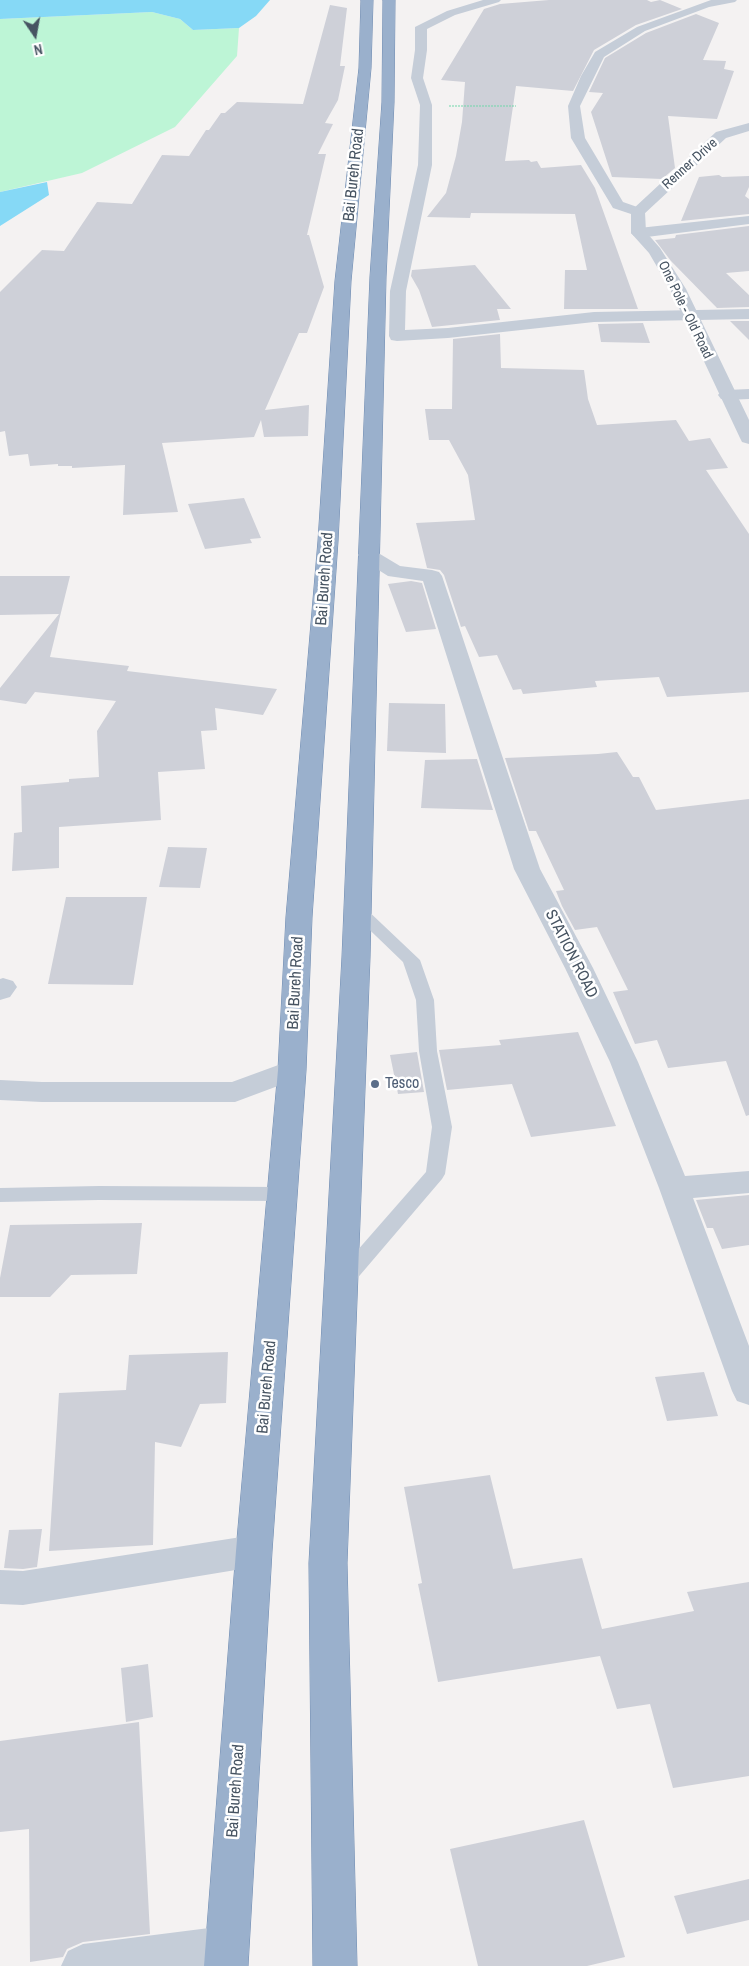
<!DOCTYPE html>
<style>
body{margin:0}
#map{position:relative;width:749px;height:1966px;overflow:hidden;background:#f4f2f2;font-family:"Archivo Narrow",sans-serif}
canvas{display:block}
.north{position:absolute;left:10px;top:10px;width:50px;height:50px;-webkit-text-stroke:4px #fff;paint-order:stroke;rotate:168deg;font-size:14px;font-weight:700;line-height:20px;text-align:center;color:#475462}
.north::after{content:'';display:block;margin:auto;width:18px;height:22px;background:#475462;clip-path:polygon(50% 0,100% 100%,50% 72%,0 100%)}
</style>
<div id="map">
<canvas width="749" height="1966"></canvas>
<div class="north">N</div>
</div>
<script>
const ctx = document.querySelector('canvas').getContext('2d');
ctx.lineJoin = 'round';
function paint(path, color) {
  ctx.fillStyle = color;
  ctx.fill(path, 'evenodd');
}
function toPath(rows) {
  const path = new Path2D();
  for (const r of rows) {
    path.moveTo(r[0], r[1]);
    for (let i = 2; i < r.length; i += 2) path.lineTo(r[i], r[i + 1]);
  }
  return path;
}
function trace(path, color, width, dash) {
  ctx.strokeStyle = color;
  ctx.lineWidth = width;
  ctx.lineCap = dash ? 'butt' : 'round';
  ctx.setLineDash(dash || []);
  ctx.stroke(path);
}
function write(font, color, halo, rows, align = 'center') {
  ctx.font = font + ' "Archivo Narrow",sans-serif';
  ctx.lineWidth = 5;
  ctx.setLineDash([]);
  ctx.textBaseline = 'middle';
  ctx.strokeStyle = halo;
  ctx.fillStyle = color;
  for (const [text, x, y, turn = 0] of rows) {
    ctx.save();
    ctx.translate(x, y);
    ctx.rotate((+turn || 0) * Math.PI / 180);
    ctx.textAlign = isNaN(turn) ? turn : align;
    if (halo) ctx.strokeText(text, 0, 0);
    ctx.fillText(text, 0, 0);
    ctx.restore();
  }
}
const green = toPath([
 [152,12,180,19,193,30,239,28,237,56,175,127,82,173,0,192,0,19]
]);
const water = toPath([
 [0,0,270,0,256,16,239,28,193,30,180,19,152,12,0,19],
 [47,182,49,195,0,226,0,192]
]);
const building = toPath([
 [549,0,647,0,651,2,660,0,682,9,636,25,594,50,573,91,516,86,505,161,529,160,531,162,537,161,541,168,581,165,595,188,638,309,564,309,565,270,587,270,575,214,471,213,470,218,427,217,446,193,456,156,462,122,465,82,441,80,484,9,500,4],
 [330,5,347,8,340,66,345,66,338,100,325,123,333,124,318,154,326,154,307,235,309,235,324,287,307,333,299,333,265,410,309,405,308,436,264,437,261,420,254,437,162,443,178,512,123,515,125,465,72,468,72,466,58,466,58,464,30,466,28,454,9,456,5,431,0,432,0,292,42,250,64,251,97,202,132,204,162,155,189,156,206,130,209,130,221,113,225,113,237,102,303,104],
 [696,14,719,23,703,60,726,61,724,69,734,71,717,119,668,116,675,168,662,179,612,177,591,112,603,93,589,92,605,58,646,33],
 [719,175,722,177,749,176,749,187,745,196,749,199,749,214,681,221,699,177],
 [749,226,749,271,726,273,749,295,749,307,717,308,671,261,655,240,675,238,676,235],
 [475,265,511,309,497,309,500,320,432,327,419,290,411,276,412,270],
 [730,321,749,321,749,340],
 [643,323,650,343,601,342,598,324],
 [500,334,501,368,584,370,588,399,597,425,676,420,689,441,710,438,728,468,706,470,749,534,749,692,667,697,659,677,595,681,597,687,523,694,521,689,513,690,497,655,479,657,465,626,461,627,444,575,440,570,427,568,416,523,475,520,468,475,449,440,429,440,425,409,452,409,453,339],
 [244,498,261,538,250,539,252,543,205,549,188,504],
 [0,576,70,576,50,657,129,666,127,671,277,689,263,715,215,708,217,730,201,731,205,769,158,772,161,820,59,827,59,868,12,871,14,833,22,832,21,786,69,782,69,779,99,777,97,731,116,701,35,692,26,704,0,700,0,688,59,614,0,615],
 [411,581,422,583,436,629,406,632,388,584],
 [389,703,445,704,446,753,387,751],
 [617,752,633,777,639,777,656,810,749,799,749,1115,746,1116,726,1061,668,1068,657,1040,635,1044,613,992,628,990,597,927,575,930,562,906,556,891,564,890,536,831,529,831,505,758,598,754],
 [477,759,493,810,421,808,425,760],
 [168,847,207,848,200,888,159,887],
 [66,897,147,897,133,985,48,984],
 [578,1032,616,1126,531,1137,512,1084,447,1090,439,1050,501,1045,499,1040],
 [417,1052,424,1092,398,1094,390,1055],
 [749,1195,749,1245,722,1249,713,1228,707,1228,696,1200],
 [142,1223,137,1274,71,1275,50,1297,0,1297,0,1278,10,1225],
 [228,1352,226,1403,200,1404,181,1447,155,1442,153,1545,49,1551,59,1393,126,1390,129,1355],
 [704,1372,718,1416,667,1421,655,1377],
 [490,1475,513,1569,582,1558,602,1629,694,1611,687,1592,749,1582,749,1776,673,1788,650,1704,617,1709,600,1656,438,1682,418,1584,422,1583,404,1487],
 [42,1529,37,1567,23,1569,4,1568,9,1530],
 [148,1664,153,1717,126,1722,121,1668],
 [139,1722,150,1934,83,1942,67,1949,63,1957,30,1962,29,1829,0,1832,0,1741],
 [584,1820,625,1957,587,1966,478,1966,450,1849],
 [749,1879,749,1920,687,1934,674,1896]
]);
const path = toPath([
 [449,106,516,106]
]);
const service = toPath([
 [357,905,363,906,420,960,434,1000,437,1051,452,1127,445,1174,442,1179,349,1288,342,1290,335,1288,332,1282,335,1276,426,1172,432,1127,419,1051,416,1000,403,962,349,910,351,906,357,905],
 [99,1186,283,1187,290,1189,293,1194,290,1199,283,1201,99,1200,0,1202,0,1188,99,1186]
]);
const minor = toPath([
 [483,0,501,0,499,2,455,15,427,29,427,50,423,78,432,105,432,165,406,291,405,330,448,328,594,312,749,309,749,319,594,322,448,338,397,341,391,340,389,336,390,291,418,165,420,105,411,78,415,50,415,27,447,11,483,0],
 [749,123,749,131,726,138,643,215,633,215,631,212,633,209,716,132,749,123],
 [749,216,749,224,639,238,634,236,631,233,634,230,639,228,749,216],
 [749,389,749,399,727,400,721,399,718,395,721,391,727,390,749,389],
 [368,549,375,551,400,566,432,570,439,572,442,576,540,869,593,968,638,1062,685,1176,749,1171,749,1193,693,1198,749,1346,749,1405,737,1401,732,1391,659,1188,610,1062,565,968,514,869,423,581,388,576,361,559,358,555,361,551,368,549],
 [3,978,13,981,17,987,10,997,0,1000,0,979,3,978],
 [292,1060,302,1063,306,1070,302,1077,235,1102,42,1102,0,1100,0,1080,42,1082,232,1082,292,1060],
 [254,1535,267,1539,272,1551,267,1563,254,1567,23,1605,0,1604,0,1570,23,1571,254,1535],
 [225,1926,240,1933,247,1948,240,1963,234,1966,61,1966,68,1951,83,1944,225,1926]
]);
const tertiary = toPath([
 [711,0,737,0,735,2,709,7,645,31,604,57,580,106,585,138,623,202,643,209,645,212,646,232,660,248,686,289,749,420,749,444,742,442,740,438,670,289,649,253,631,233,631,214,613,208,571,138,568,106,581,76,595,52,637,27,711,0]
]);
const trunk = toPath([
 [361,0,373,0,371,68,351,281,338,541,312,917,306,1070,272,1551,248,1966,204,1966,236,1551,278,1070,286,917,318,541,335,281,359,68,361,0],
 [383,0,395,0,394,102,386,277,370,957,347,1563,357,1966,313,1966,309,1563,342,957,370,277,382,102,383,0]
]);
const markers = [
 [375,1084,5,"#5c6f8a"]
];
const farStreetnames = [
 ["Renner Drive",690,164,-42],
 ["One Pole - Old Road",685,310,64]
];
const streetNames = [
 ["Bai Bureh Road",354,175,-84],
 ["Bai Bureh Road",325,579,-86],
 ["STATION ROAD",571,954,63],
 ["Bai Bureh Road",296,983,-87],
 ["Bai Bureh Road",267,1387,-85],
 ["Bai Bureh Road",236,1791,-86]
];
const serviceNames = [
 ["Tesco",385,1084]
];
paint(green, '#bdf5d6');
paint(water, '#86d9f6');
paint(building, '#ced0d8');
trace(trunk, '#708cb1', 1);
trace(path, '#71d7aa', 1, [2, 1]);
paint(service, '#c5cdd8');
paint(minor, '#c5cdd8');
paint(tertiary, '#c5cdd8');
paint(trunk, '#9ab0cc');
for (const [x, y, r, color] of markers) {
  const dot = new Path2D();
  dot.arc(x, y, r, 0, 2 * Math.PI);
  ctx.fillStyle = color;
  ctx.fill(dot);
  trace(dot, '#fff', 2);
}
write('14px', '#475462', '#fff', farStreetnames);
write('16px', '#475462', '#fff', streetNames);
write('16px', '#4e5e75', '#fff', serviceNames, 'left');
</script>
